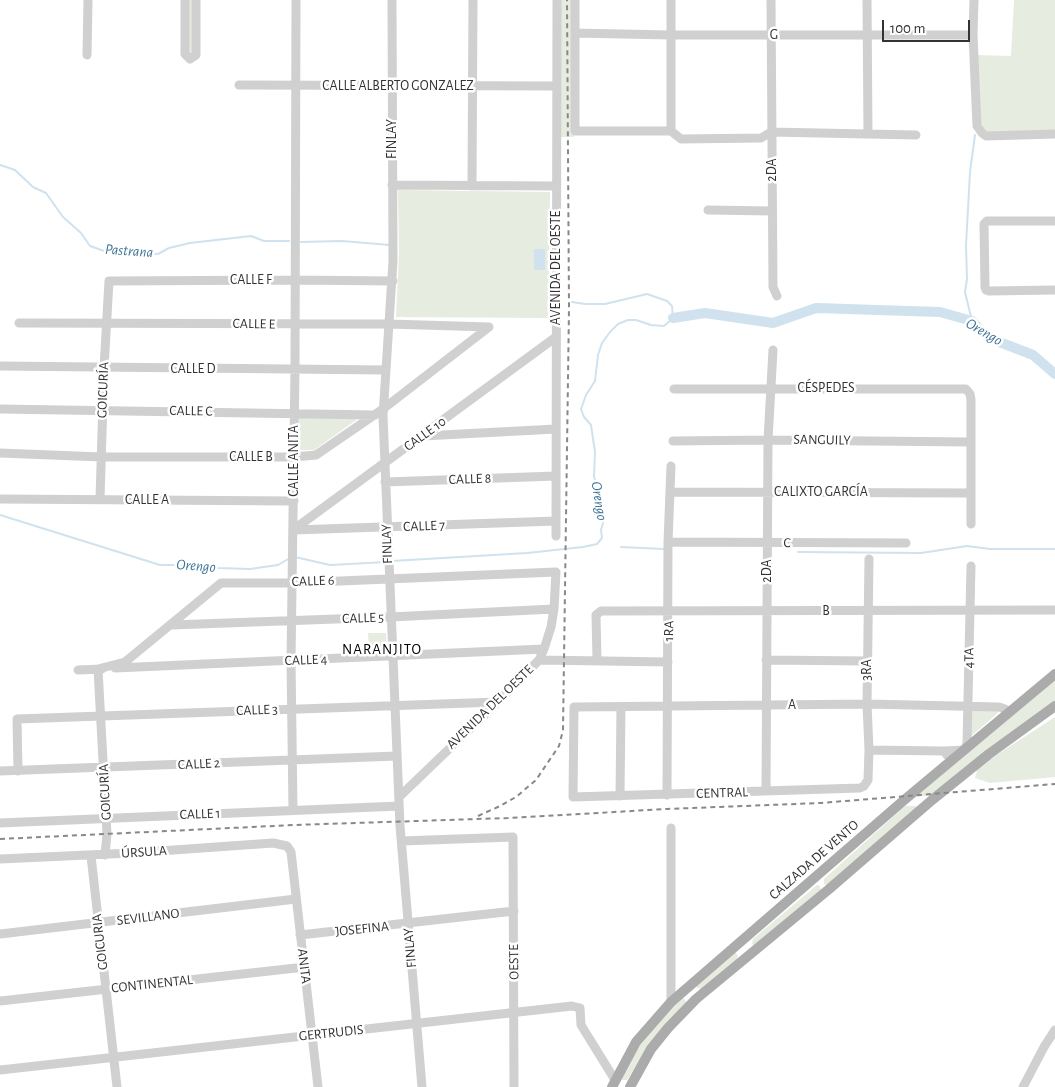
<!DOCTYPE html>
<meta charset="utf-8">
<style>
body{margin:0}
#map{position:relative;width:1055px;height:1087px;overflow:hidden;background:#fff;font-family:"Alegreya Sans",sans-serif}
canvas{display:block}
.scale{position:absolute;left:882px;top:20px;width:88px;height:22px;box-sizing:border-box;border:2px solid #333;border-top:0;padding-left:6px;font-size:15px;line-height:18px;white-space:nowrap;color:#333;-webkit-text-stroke:4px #fff;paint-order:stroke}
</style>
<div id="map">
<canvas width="1055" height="1087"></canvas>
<div class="scale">100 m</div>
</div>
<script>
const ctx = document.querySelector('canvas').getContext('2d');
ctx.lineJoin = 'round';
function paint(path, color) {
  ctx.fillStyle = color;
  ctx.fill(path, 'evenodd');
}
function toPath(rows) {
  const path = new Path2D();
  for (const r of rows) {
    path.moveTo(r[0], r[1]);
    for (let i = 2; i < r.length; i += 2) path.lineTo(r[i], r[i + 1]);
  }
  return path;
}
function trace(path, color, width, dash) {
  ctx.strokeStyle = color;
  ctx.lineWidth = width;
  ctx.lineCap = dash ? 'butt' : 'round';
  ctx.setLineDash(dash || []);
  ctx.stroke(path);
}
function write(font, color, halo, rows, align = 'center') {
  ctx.font = font + ' "Alegreya Sans",sans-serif';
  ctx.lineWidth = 5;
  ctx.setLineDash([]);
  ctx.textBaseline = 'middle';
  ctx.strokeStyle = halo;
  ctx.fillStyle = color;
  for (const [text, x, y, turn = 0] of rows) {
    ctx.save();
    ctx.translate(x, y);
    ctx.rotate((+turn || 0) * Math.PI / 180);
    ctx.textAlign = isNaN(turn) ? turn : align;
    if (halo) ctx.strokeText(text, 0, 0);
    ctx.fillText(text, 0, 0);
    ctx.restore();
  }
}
const green = toPath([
 [188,0,193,0,193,53,187,53],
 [560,0,573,0,574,137,559,137],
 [1014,0,1055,0,1055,134,982,133,974,55,1011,56],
 [398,190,550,192,548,318,396,317,399,253],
 [299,416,359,418,314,450,300,450],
 [368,633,386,633,387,651,369,651],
 [1055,674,1055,706,938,795,909,797],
 [972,709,998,710,998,713,970,737],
 [1055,717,1055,777,990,783,975,778,978,767],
 [905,806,919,806,827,885,824,884,824,879],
 [817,885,819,885,821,890,755,946,752,944,753,939],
 [735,952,738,956,737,959,701,989,697,988,696,986],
 [683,998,686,1001,685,1005,640,1060,627,1080,623,1080,621,1078,632,1055,664,1013]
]);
const water = toPath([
 [534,249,545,249,545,270,534,270]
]);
const stream = toPath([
 [0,165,15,170,33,187,46,193,63,217,81,233,90,246,107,252,158,254,169,248,190,243,251,236,264,241,289,241],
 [301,242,342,241,390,245],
 [972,321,965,292,967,279,966,245,970,172,975,135],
 [0,515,160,565,204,565,218,568,250,569,278,565,290,558],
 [621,547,664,549],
 [798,552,921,553,967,546,990,549,1055,549],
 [295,557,330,565,387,562],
 [392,561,527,553,583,547,597,544,602,538,601,530,604,520,594,476,595,452,591,425,584,417,581,409,586,395,595,381,598,355,602,343,610,332,618,324,628,320,636,320,651,325,664,326,673,318,672,306,667,301,647,294,605,304,585,304,572,302]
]);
const river = toPath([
 [673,318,705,313,773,323,816,308,940,312,972,321,981,331,989,338,1033,355,1055,374]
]);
const minor = toPath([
 [185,0,185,54,190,59,196,55,196,0],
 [392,0,393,261,383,416,400,826,422,1087],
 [575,0,575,131,671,131,681,139,761,138,771,132,916,135],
 [771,0,773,287,777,296],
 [867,0,868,134],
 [974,0,973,35,977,126,982,133,986,136,1055,134],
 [575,33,671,35,973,35],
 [87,55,88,0],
 [239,85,557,86],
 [671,131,671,0],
 [392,185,556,186],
 [472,186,473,0],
 [708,210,772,211],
 [1055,221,987,221,984,224,985,287,986,290,989,291,1055,290],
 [19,323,389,324,489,327],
 [0,366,386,370],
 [674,389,966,389,970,394,971,400,971,524],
 [0,409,375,415],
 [423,436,556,429],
 [673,441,768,440,971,442],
 [0,453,102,457,294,457,316,455,383,409,489,327],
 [385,482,556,476],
 [670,492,971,493],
 [0,499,294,501],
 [100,499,104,368,109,281,294,280,393,281],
 [293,530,556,337],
 [294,530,556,521],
 [556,536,557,0],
 [668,542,906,543],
 [869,559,867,704,869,750,868,780,864,786,860,788,573,797,574,707,867,704,999,707,1005,709,1009,713],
 [172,625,390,617,554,609],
 [539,660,668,662],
 [597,660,596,615,601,611,1055,610],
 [766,660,867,661],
 [115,668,544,649],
 [98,669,125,662,221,583,292,583,556,572,554,609,551,627,544,649,539,660,498,702,399,797],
 [98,669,107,834,105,855],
 [78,670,102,669],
 [869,750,944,751,947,755],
 [944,751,965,750,967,743,971,566],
 [0,771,397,756],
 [18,771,17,719,498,702],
 [766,791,768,440,773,350],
 [667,795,668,542,671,466],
 [620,796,621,707],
 [293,810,291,661,295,369,296,0],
 [0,823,399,806],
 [402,841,513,837,514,1087],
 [91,856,117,1087],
 [0,859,131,853,273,843,287,846,291,852,318,1087],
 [0,934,296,899],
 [300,935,514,911],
 [0,1001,305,967],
 [671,1002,671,828],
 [0,1070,572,1006,580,1008,581,1025,615,1080],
 [1023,1087,1044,1047,1055,1030]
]);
const major = toPath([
 [612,1087,636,1042,671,1002,903,801,1055,674],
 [630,1087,651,1049,668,1028,696,999,828,890,932,800,989,754,1055,706]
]);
const rail = toPath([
 [478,816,500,806,516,797,536,780,559,746,563,730,569,308,567,0],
 [0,839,294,825,508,818,667,809,821,803,1055,784]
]);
const streetNames = [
 ["G",774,35],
 ["CALLE ALBERTO GONZALEZ",398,86],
 ["FINLAY",392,139,-90],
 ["2DA",772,170,-90],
 ["AVENIDA DEL OESTE",556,268,-90],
 ["CALLE F",251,280],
 ["CALLE E",254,324,1],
 ["CALLE D",193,369],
 ["CÉSPEDES",826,388],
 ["GOICURÍA",103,390,-88],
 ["CALLE C",191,411,1],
 ["CALLE 10",425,434,-36],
 ["SANGUILY",822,440,1],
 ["CALLE B",251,457],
 ["CALLE ANITA",294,461,-90],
 ["CALLE 8",470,479,-2],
 ["CALIXTO GARCÍA",821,492],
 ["CALLE A",147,500],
 ["CALLE 7",424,526,-2],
 ["C",787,543,2],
 ["FINLAY",387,544,-92],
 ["2DA",767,571,-90],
 ["CALLE 6",313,581,-2],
 ["B",826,611],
 ["CALLE 5",363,618,-2],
 ["1RA",669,631,-89],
 ["4TA",969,658,-89],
 ["CALLE 4",306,660,-2],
 ["3RA",867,670,-90],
 ["A",792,705],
 ["AVENIDA DEL OESTE",490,707,-44],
 ["CALLE 3",257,710,-2],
 ["CALLE 2",199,764,-3],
 ["GOICURÍA",105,792,-93],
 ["CENTRAL",722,793,-2],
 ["CALLE 1",200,814,-2],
 ["ÚRSULA",144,852,-4],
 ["CALZADA DE VENTO",814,860,-41],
 ["SEVILLANO",148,917,-7],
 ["JOSEFINA",362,929,-6],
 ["GOICURIA",100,942,-97],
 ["FINLAY",410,948,-95],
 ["OESTE",514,962,-91],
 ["ANITA",304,966,83],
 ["CONTINENTAL",152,984,-6],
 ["GERTRUDIS",331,1033,-6]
];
const waterNames = [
 ["Pastrana",129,251,4],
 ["Orengo",984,332,30],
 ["Orengo",599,501,81],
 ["Orengo",196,566,4]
];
const neighbourhoodNames = [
 ["NARANJITO",382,649]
];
paint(green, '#e6ecdf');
paint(water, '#cfe2ee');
trace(stream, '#cfe2ee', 2);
trace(river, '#cfe2ee', 10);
trace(minor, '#d0d0d0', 9);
trace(major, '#ababab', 10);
trace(rail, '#888', 2, [5, 4]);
write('14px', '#333', '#fff', streetNames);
write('italic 15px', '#3f7597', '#fff', waterNames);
ctx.letterSpacing = '1px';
write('15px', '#000', '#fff', neighbourhoodNames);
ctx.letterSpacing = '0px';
</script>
